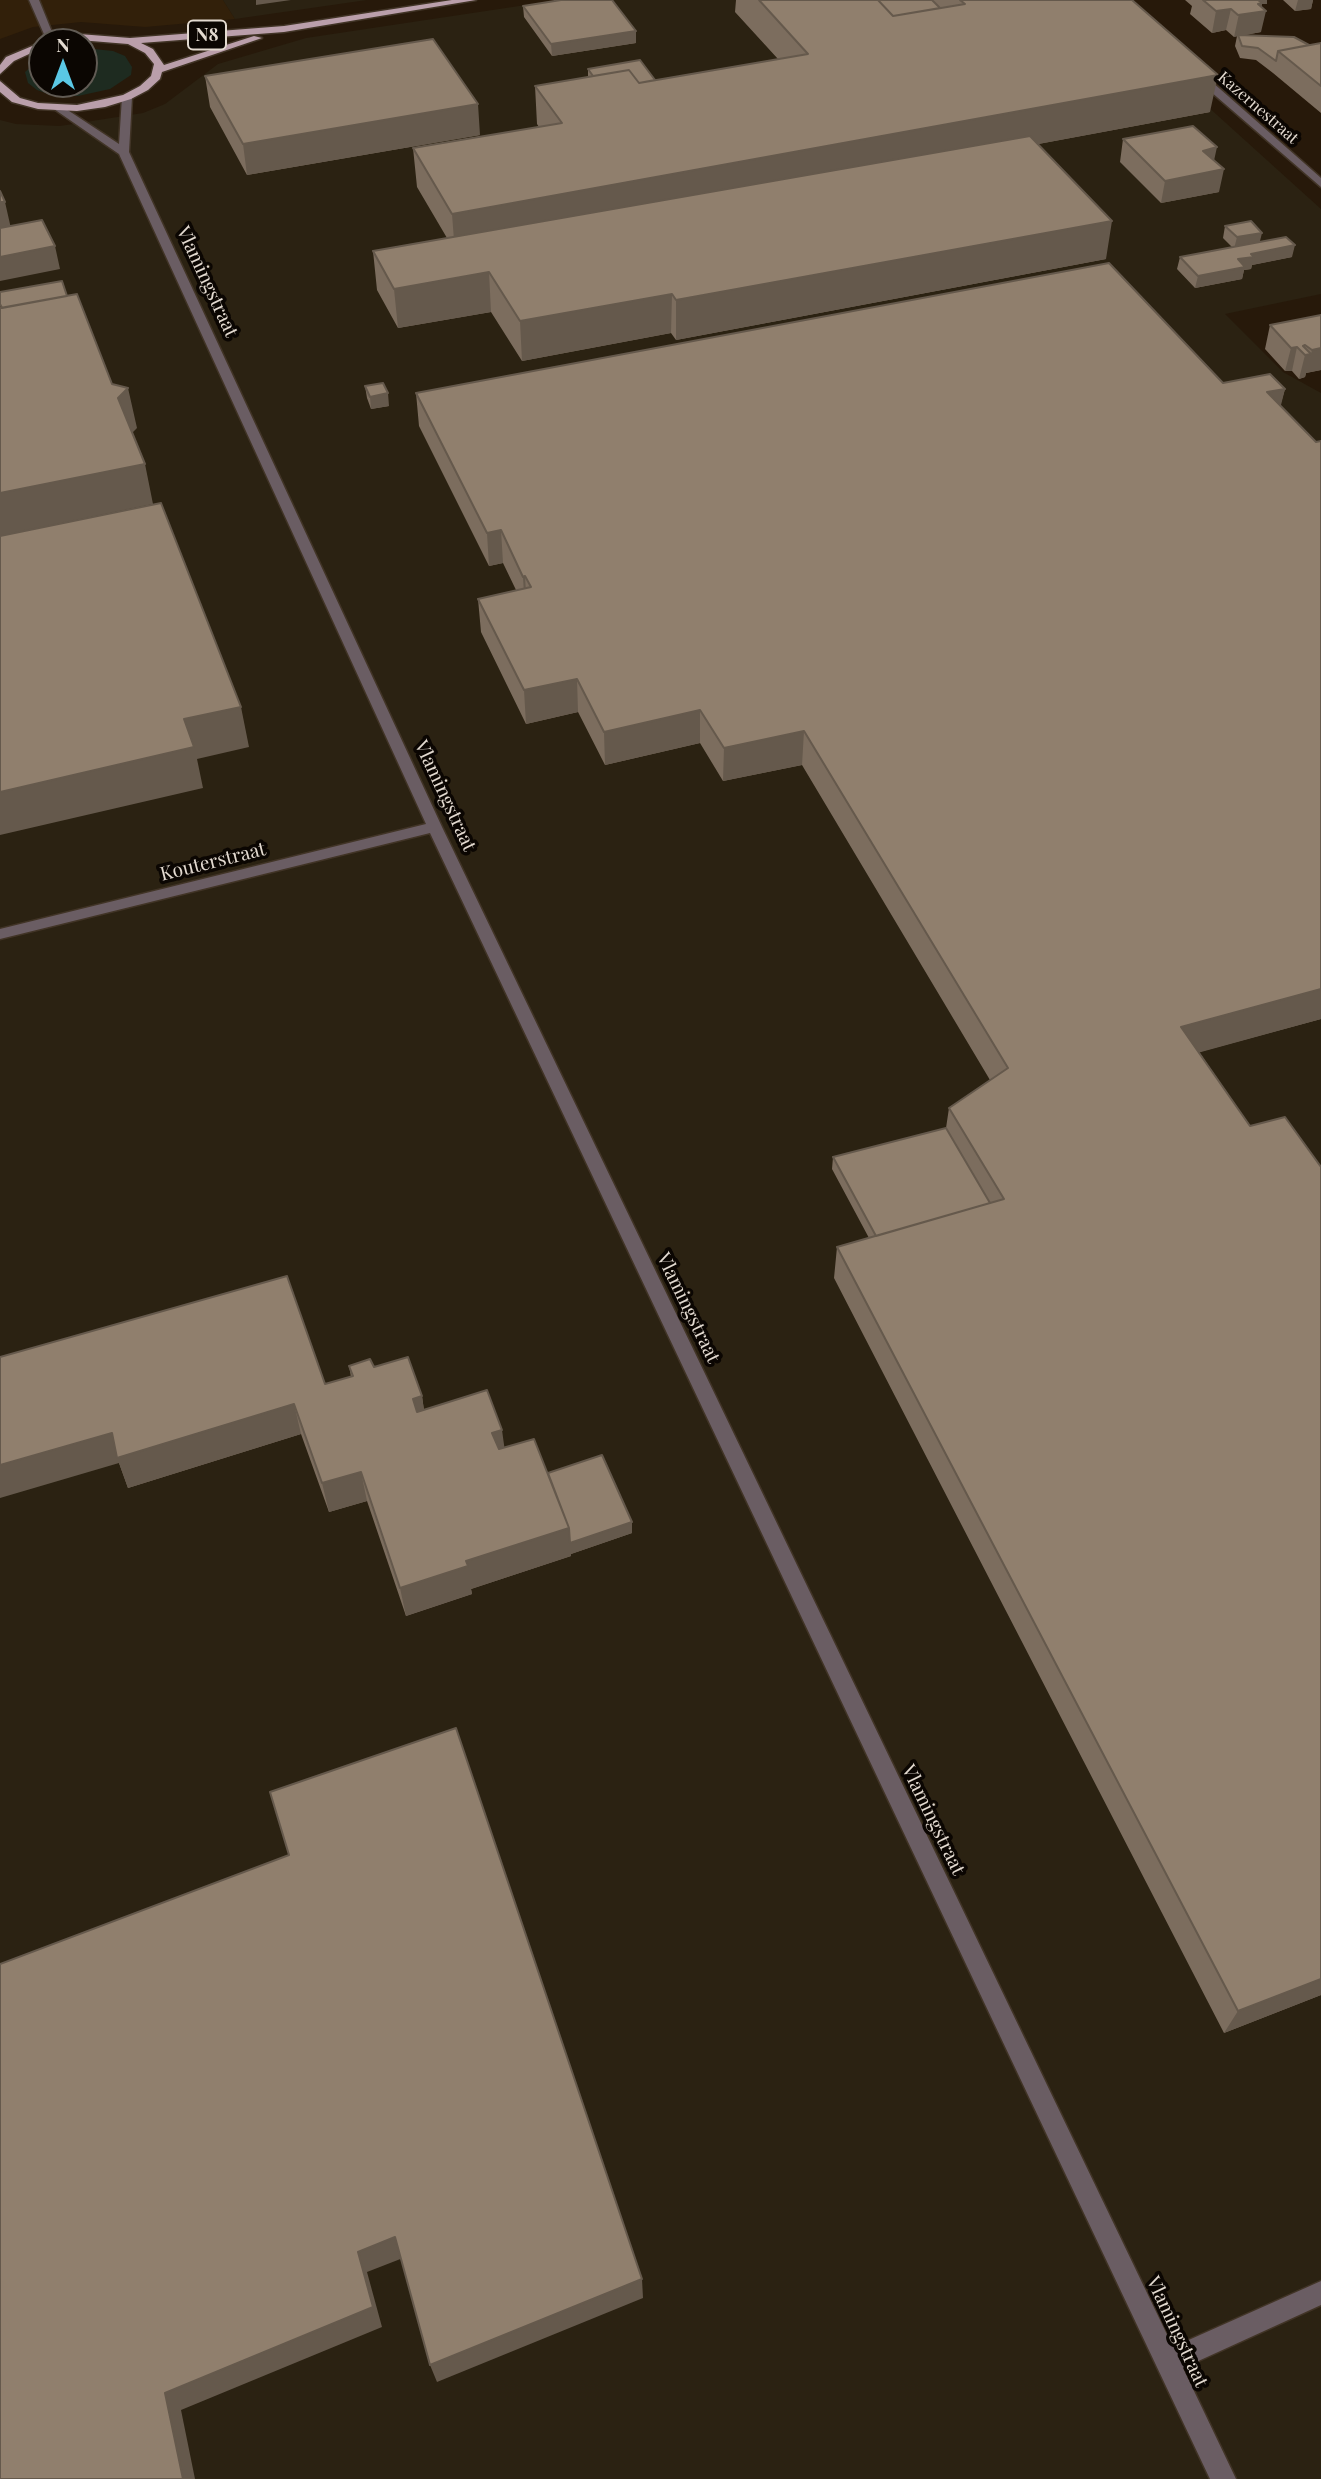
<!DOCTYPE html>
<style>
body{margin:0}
#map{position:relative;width:1321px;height:2479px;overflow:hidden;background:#27190a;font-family:"Playfair Display",serif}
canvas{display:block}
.north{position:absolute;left:28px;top:28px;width:70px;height:70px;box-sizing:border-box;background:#0b0602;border:2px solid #615b54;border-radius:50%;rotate:0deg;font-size:19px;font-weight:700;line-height:28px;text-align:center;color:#e3dad0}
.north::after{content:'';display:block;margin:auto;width:24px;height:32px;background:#5ac8e5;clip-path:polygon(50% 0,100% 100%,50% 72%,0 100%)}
</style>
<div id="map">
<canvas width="1321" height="2479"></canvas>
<div class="north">N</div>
</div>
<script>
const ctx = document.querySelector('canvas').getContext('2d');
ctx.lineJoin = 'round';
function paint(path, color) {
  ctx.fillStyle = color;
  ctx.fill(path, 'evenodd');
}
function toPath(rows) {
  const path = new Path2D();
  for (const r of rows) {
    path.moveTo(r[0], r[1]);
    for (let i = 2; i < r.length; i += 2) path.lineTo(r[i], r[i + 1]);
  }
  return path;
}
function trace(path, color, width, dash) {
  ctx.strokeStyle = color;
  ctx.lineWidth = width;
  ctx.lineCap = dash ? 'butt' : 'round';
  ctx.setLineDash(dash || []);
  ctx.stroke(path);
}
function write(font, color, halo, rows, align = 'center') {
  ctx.font = font + ' "Playfair Display",serif';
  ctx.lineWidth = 7;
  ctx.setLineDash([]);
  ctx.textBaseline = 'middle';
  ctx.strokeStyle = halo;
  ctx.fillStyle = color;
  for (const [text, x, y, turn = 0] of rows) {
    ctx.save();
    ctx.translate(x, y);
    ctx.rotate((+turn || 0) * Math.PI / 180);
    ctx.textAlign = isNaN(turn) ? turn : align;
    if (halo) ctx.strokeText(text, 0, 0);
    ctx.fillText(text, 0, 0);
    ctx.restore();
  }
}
const built = toPath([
 [0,0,223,0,235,19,145,27,81,22,33,27,0,39]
]);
const industrial = toPath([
 [223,0,367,0,235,19],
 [559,0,1090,0,1321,209,1321,294,1225,314,1283,372,1321,393,1321,2479,0,2479,0,120,16,124,60,126,143,113,165,104,218,64,306,38]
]);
const green = toPath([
 [84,48,113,51,125,56,132,67,131,75,110,89,78,96,51,95,37,90,28,83,25,72,42,57,42,84,84,84]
]);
const lane = toPath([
 [29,0,39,0,56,42,47,41,29,0]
]);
const street = toPath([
 [1195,74,1203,74,1321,178,1321,187,1195,78,1195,74],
 [127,94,132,97,129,152,442,827,1173,2347,1321,2281,1321,2305,1183,2368,1236,2479,1210,2479,430,833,0,939,0,929,426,824,119,154,54,109,63,107,119,144,122,97,127,94]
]);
const primary = toPath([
 [452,0,476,0,284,32,141,43,153,49,164,65,254,36,262,38,162,72,160,79,148,90,131,99,105,107,77,111,38,109,12,102,0,92,0,81,20,98,38,103,77,105,123,95,140,86,151,76,154,64,145,53,128,44,79,40,42,42,42,48,14,61,0,74,0,65,6,57,49,39,79,34,130,38,284,26,452,0]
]);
const wall = toPath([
 [736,0,1132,0,1210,112,1038,144,1106,259,676,340,671,333,522,361,491,312,398,328,377,290,373,251,447,238,417,187,413,148,539,127,537,124,535,86,588,77,588,69,655,80,778,59,735,12],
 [1185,0,1267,0,1267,4,1262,4,1261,7,1261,32,1245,35,1309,45,1321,43,1321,113,1273,73,1256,60,1240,58,1235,46,1237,36,1234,37,1226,30,1212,33,1190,14,1192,6],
 [1283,0,1313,0,1311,9,1295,11],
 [523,6,636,43,552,56,524,17],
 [205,76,480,135,247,175,210,107],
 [1123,139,1214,160,1219,192,1161,203,1120,162],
 [1225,226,1260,242,1292,257,1252,265,1251,269,1244,270,1242,279,1195,288,1177,269,1180,257,1232,247,1223,238],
 [1321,315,1321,370,1306,373,1305,377,1299,379,1292,371,1285,371,1265,349,1270,325],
 [1223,383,1285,389,1280,406,1316,442,1321,441,1321,1019,1199,1052,1250,1126,1321,1167,1321,1995,1224,2033,834,1278,837,1247,869,1238,832,1169,833,1157,946,1128,949,1108,990,1080,802,765,723,781,700,743,605,765,578,712,526,724,481,632,478,599,516,590,503,563,489,566,419,426,416,393],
 [365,386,389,406,371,409,367,398],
 [349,1366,374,1367,422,1396,424,1410,504,1447,632,1522,632,1533,571,1554,571,1556,471,1589,472,1594,406,1616,367,1501,329,1512,301,1434,128,1488,119,1463,351,1377]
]);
const shadedWall = toPath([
 [256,0,291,0,256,5],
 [1242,0,1267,0,1267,4,1262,4,1260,12,1266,11,1261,32,1234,37],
 [1298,0,1313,0,1311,9,1295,11],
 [1231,9,1226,30,1212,33,1216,11],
 [636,31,636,43,552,56,551,44],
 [1218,75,1210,112,455,253,452,214],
 [478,104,480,135,247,175,243,144],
 [1217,147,1212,170,1203,151],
 [1224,169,1219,192,1161,203,1165,181],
 [0,202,5,202,12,233,0,236],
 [1112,221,1106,259,676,340,676,300],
 [1262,233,1259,245,1234,249,1237,237],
 [1295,245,1292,257,1252,265,1251,269,1244,270,1242,279,1195,288,1198,276,1251,254],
 [55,246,60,269,0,281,0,257],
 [489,272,491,312,398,328,394,289],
 [672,294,671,333,522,361,520,321],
 [1297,347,1292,371,1285,371,1291,348],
 [1321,348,1321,370,1306,373,1312,350],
 [1311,354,1305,377,1299,379,1305,355],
 [128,388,137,428,127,438,118,398],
 [1285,389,1277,421,1267,392],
 [388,393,389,406,371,409,370,397],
 [145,464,153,504,0,536,0,493],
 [501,530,503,563,489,566,487,533],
 [525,576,527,610,525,610,523,577],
 [577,679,578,712,526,724,524,690],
 [241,707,249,747,197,759,203,788,0,835,0,792,184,719],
 [700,710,700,743,605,765,604,732],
 [804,731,802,765,723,781,724,748],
 [1321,989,1321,1019,1172,1060,1181,1027],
 [422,1396,426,1426,418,1429,413,1399],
 [294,1404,301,1434,128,1488,119,1463,0,1498,0,1465,112,1433],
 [502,1430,506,1459,496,1462,492,1433],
 [361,1472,367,1501,329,1512,322,1483],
 [632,1522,632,1533,571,1554,571,1556,471,1589,472,1594,406,1616,400,1588,466,1561,569,1528],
 [1321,1979,1321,1995,1224,2033,1238,2011],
 [395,2237,403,2258,367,2272,382,2327,181,2410,195,2479,183,2479,165,2393,358,2252],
 [642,2279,643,2298,437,2382,430,2365]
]);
const building = toPath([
 [561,0,612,0,636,31,551,44,523,6,561,0],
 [759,0,878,0,893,16,965,4,960,0,1132,0,1218,75,452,214,413,148,562,123,535,86,629,70,639,83,808,54,759,0],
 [878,0,932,0,940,8,893,16,878,0],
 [1203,0,1258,0,1262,3,1258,4,1266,11,1238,15,1231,9,1216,11,1203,0],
 [1238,35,1294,37,1309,45,1278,51,1276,61,1258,48,1242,46,1238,35],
 [433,39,478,104,243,144,205,76,433,39],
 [1321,43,1321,86,1278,51,1321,43],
 [640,60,655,80,639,83,629,70,593,76,588,69,640,60],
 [1193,126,1217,147,1203,151,1224,169,1165,181,1123,139,1193,126],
 [1030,136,1112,221,676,300,672,294,520,321,489,272,394,289,373,251,1030,136],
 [0,191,5,202,0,202,0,191],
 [42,220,55,246,0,257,0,228,42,220],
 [1251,221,1262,233,1237,237,1225,226,1251,221],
 [1286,237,1295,245,1251,254,1254,257,1238,259,1245,267,1198,276,1180,257,1286,237],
 [1109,263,1223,383,1270,374,1285,389,1267,392,1316,442,1321,441,1321,989,1181,1027,1250,1126,1285,1117,1321,1167,1321,1979,1238,2011,837,1247,1004,1199,949,1108,1008,1068,804,731,724,748,700,710,604,732,577,679,524,690,478,599,531,587,525,576,523,577,501,530,487,533,416,393,1109,263],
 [62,281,67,296,2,308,0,304,0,292,62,281],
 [77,294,112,384,128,388,118,398,145,464,0,493,0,308,77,294],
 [1321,315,1321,348,1312,350,1305,345,1303,346,1311,354,1305,355,1297,347,1291,348,1270,325,1321,315],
 [383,383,388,393,370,397,365,386,383,383],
 [161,503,241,707,184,719,194,747,0,792,0,536,161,503],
 [946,1128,990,1203,876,1236,833,1157,946,1128],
 [287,1276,325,1384,353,1376,349,1366,370,1359,374,1367,408,1357,422,1396,413,1399,417,1412,487,1390,502,1430,492,1433,499,1449,534,1439,569,1528,466,1561,468,1566,400,1588,361,1472,322,1483,294,1404,117,1458,112,1433,0,1465,0,1357,287,1276],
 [602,1455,632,1522,570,1543,569,1528,548,1473,602,1455],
 [456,1728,642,2279,430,2365,395,2237,358,2252,373,2307,165,2393,183,2479,0,2479,0,1964,289,1855,270,1792,456,1728]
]);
const farStreetnames = [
 ["Kazernestraat",1258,108,41]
];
const shields = [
 [207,35,38]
];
const shieldNames = [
 ["N8",207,35]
];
const streetNames = [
 ["Vlamingstraat",207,282,65],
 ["Vlamingstraat",445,796,65],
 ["Kouterstraat",213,862,-14],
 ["Vlamingstraat",688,1308,64],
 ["Vlamingstraat",933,1820,64],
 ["Vlamingstraat",1177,2332,65]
];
paint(built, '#32200a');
paint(industrial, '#2b2212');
paint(green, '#1e2b20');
trace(lane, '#413426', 3);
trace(street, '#413426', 3);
trace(primary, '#413426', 3);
paint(lane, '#6a5d63');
paint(street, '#6a5d63');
paint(primary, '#ba9fab');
paint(wall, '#7c6d5e');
paint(shadedWall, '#65594c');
paint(building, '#907f6d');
trace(building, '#65594c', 2);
write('16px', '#e3dad0', '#0b0602', farStreetnames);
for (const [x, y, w] of shields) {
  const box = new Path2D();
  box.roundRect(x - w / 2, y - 14.5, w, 29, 5);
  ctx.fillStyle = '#0b0602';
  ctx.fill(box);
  trace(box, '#e3dad0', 2);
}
write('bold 18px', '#e3dad0', null, shieldNames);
write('19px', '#e3dad0', '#0b0602', streetNames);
</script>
